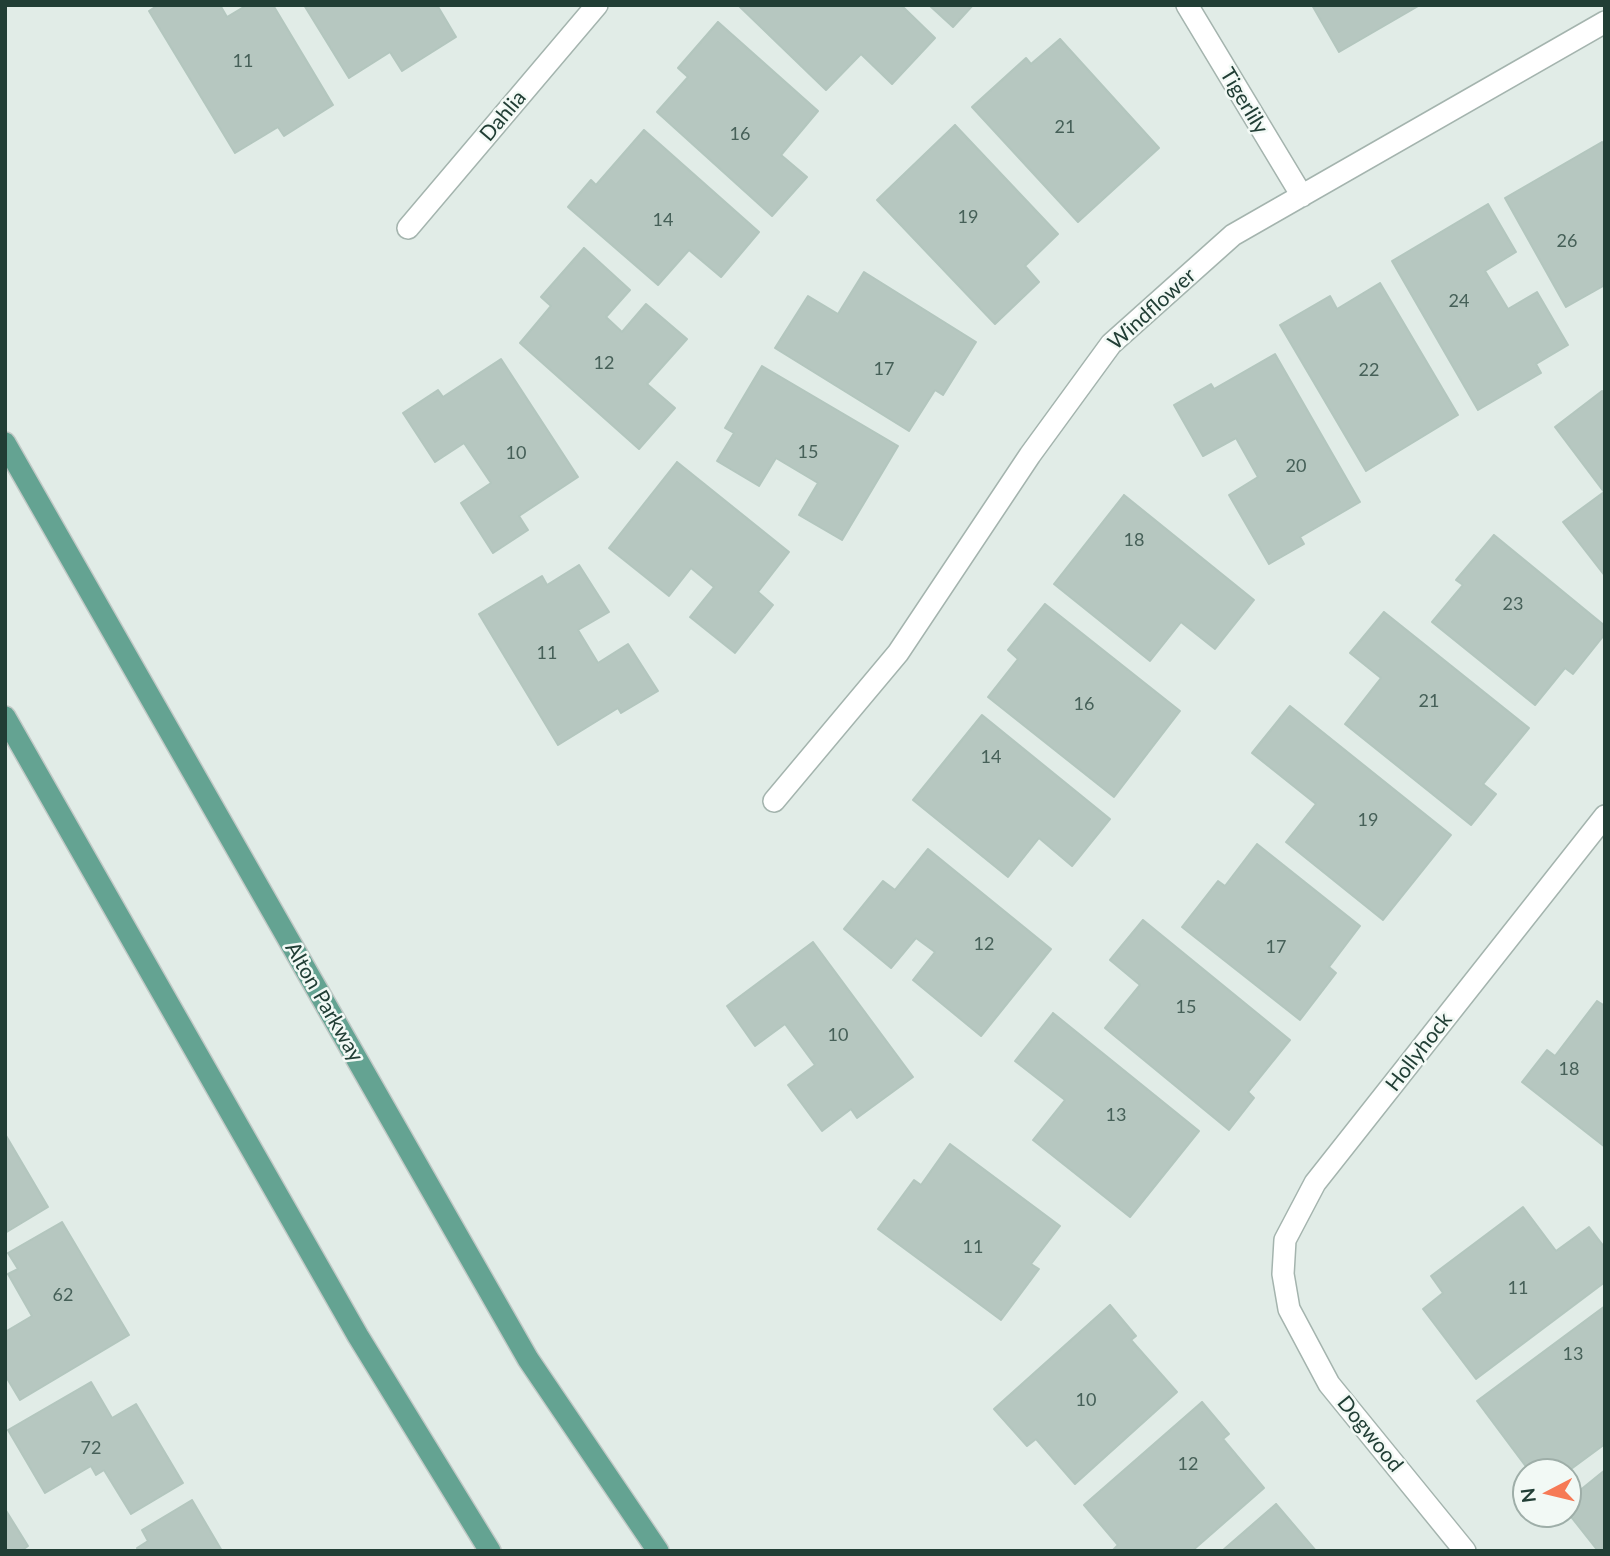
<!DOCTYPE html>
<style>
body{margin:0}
#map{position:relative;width:1610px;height:1556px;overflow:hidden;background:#e1ece7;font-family:Lato,sans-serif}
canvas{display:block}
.frame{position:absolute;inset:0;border:7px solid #213e35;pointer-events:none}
.north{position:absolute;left:1512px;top:1458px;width:70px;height:70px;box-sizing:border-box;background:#f2f9f5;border:2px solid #9eaea8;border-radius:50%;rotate:263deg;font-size:19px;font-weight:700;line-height:28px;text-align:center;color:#213e35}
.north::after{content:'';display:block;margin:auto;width:24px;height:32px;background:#f67a56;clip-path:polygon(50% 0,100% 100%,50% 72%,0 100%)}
</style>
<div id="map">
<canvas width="1610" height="1556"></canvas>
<div class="frame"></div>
<div class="north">N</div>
</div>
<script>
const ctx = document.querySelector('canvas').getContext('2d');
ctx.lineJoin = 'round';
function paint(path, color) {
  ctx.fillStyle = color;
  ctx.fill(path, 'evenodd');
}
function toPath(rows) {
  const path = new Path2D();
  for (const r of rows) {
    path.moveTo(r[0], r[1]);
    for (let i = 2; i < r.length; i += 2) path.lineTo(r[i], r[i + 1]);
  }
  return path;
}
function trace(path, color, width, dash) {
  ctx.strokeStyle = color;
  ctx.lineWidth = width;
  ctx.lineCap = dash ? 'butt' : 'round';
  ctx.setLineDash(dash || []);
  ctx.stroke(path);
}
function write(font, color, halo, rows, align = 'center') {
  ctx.font = font + ' Lato,sans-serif';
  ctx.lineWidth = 5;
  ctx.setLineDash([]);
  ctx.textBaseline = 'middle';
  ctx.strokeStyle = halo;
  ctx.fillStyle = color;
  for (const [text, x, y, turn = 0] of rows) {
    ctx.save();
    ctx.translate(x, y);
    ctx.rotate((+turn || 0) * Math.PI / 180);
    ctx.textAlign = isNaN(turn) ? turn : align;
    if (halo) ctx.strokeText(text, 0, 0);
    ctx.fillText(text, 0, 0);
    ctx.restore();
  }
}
const building = toPath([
 [158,5,220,5,227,17,247,5,273,5,333,105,284,136,278,127,235,153,149,11,158,5],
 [304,5,437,5,456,37,402,71,390,52,349,78,304,5],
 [738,5,901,5,935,38,892,84,861,54,826,90,738,5],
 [929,5,973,5,953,27,929,5],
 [1312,5,1420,5,1339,52,1312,5],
 [718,22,818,111,781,155,807,177,772,216,657,112,688,77,678,68,718,22],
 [1060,39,1159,148,1078,222,972,107,1026,58,1031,64,1060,39],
 [955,125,1058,234,1025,266,1039,282,995,324,877,200,955,125],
 [644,130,759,232,721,277,689,250,658,285,568,207,591,180,596,185,644,130],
 [1602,142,1605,146,1605,285,1566,307,1505,198,1602,142],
 [1488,204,1516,252,1485,271,1508,309,1537,292,1568,345,1536,364,1541,373,1478,410,1392,261,1488,204],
 [584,248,630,290,606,317,622,332,646,304,687,339,647,384,675,408,639,449,520,343,551,306,541,297,584,248],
 [864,272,976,342,943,395,935,390,909,431,775,348,808,296,838,314,864,272],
 [1380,283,1458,415,1366,471,1280,325,1330,296,1337,309,1380,283],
 [1275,354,1360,502,1300,537,1304,544,1269,564,1229,495,1258,477,1236,438,1203,456,1174,405,1211,384,1214,389,1275,354],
 [501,359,578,477,519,516,528,530,493,553,461,503,491,483,464,443,435,462,403,413,438,390,443,397,501,359],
 [762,366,898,446,842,540,799,515,818,483,776,458,759,486,717,461,734,433,725,428,762,366],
 [1602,391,1605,394,1605,576,1563,522,1604,492,1555,427,1602,391],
 [677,462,789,552,758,592,773,605,735,653,690,617,714,587,691,568,669,596,609,548,677,462],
 [1124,495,1254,600,1215,649,1181,622,1150,661,1054,584,1124,495],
 [1494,535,1605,626,1605,634,1573,674,1565,668,1535,705,1432,622,1463,585,1456,580,1494,535],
 [579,565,609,612,578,630,598,663,628,644,658,691,621,713,618,708,558,745,479,614,542,576,547,585,579,565],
 [1045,604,1180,711,1114,797,988,697,1018,659,1008,650,1045,604],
 [1384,612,1529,728,1483,784,1496,794,1471,825,1345,724,1381,678,1350,653,1384,612],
 [1290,706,1451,835,1383,920,1286,842,1316,804,1252,753,1290,706],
 [982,715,1110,819,1072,866,1039,838,1008,877,913,800,982,715],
 [1257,844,1360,926,1329,967,1336,973,1300,1020,1182,927,1218,881,1225,886,1257,844],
 [928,849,1051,949,981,1036,913,980,935,952,916,938,891,968,844,929,883,881,895,890,928,849],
 [1143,920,1290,1040,1248,1092,1254,1098,1229,1130,1105,1028,1140,985,1110,960,1143,920],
 [813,942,913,1077,857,1118,851,1109,822,1131,788,1085,815,1065,785,1024,755,1046,727,1006,813,942],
 [1597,1001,1605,1006,1605,1147,1522,1082,1547,1050,1555,1056,1597,1001],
 [1053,1013,1199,1131,1130,1217,1033,1140,1065,1100,1015,1061,1053,1013],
 [5,1134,48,1207,5,1233,5,1134],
 [950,1144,1060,1226,1031,1264,1039,1269,1001,1320,878,1229,914,1180,921,1185,950,1144],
 [1523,1207,1556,1251,1589,1227,1605,1248,1605,1282,1476,1379,1423,1309,1443,1293,1431,1276,1523,1207],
 [62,1222,129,1335,20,1400,5,1375,5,1332,32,1316,8,1274,18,1269,8,1253,62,1222],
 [1110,1305,1136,1336,1131,1340,1177,1392,1075,1484,1036,1439,1027,1446,994,1409,1110,1305],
 [1605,1306,1605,1444,1567,1472,1530,1472,1477,1401,1605,1306],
 [91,1382,112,1418,136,1404,183,1483,131,1514,104,1470,96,1475,91,1466,45,1493,8,1430,91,1382],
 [1202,1402,1229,1434,1223,1439,1264,1488,1192,1551,1112,1551,1118,1545,1084,1505,1202,1402],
 [1605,1470,1605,1551,1598,1551,1568,1513,1568,1500,1605,1470],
 [192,1500,222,1551,138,1551,137,1548,148,1541,142,1530,192,1500],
 [1276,1504,1316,1551,1222,1551,1276,1504],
 [5,1509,28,1546,21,1551,5,1551,5,1509]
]);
const minor = toPath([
 [1187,5,1302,196],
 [408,228,597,5],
 [774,801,898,653,1030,455,1111,344,1233,235,1605,22],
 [1465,1551,1329,1384,1289,1309,1283,1274,1285,1240,1315,1183,1605,816]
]);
const primary = toPath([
 [5,443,528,1359,658,1551],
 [5,717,358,1336,490,1551]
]);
const numberNames = [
 ["11",243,61],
 ["21",1065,127],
 ["16",740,134],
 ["19",968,217],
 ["14",663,220],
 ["26",1567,241],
 ["24",1459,301],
 ["12",604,363],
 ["17",884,369],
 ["22",1369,370],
 ["15",808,452],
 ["10",516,453],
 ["20",1296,466],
 ["18",1134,540],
 ["23",1513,604],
 ["11",547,653],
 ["21",1429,701],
 ["16",1084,704],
 ["14",991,757],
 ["19",1368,820],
 ["12",984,944],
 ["17",1276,947],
 ["15",1186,1007],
 ["10",838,1035],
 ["18",1569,1069],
 ["13",1116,1115],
 ["11",973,1247],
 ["11",1518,1288],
 ["62",63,1295],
 ["13",1573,1354],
 ["10",1086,1400],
 ["72",91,1448],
 ["12",1188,1464]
];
const streetNames = [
 ["Tigerlily",1244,101,59],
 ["Dahlia",503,116,-50],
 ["Windflower",1152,309,-42],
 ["Alton Parkway",324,1002,60],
 ["Hollyhock",1419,1052,-52],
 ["Dogwood",1370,1434,51]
];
paint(building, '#b6c7c0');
trace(building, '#b3c6be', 2);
trace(minor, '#a4b4ae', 24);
trace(primary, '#c1c9c6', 24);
trace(minor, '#fff', 21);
trace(primary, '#64a392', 21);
write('18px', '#466058', null, numberNames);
write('21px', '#213e35', '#f2f9f5', streetNames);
</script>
